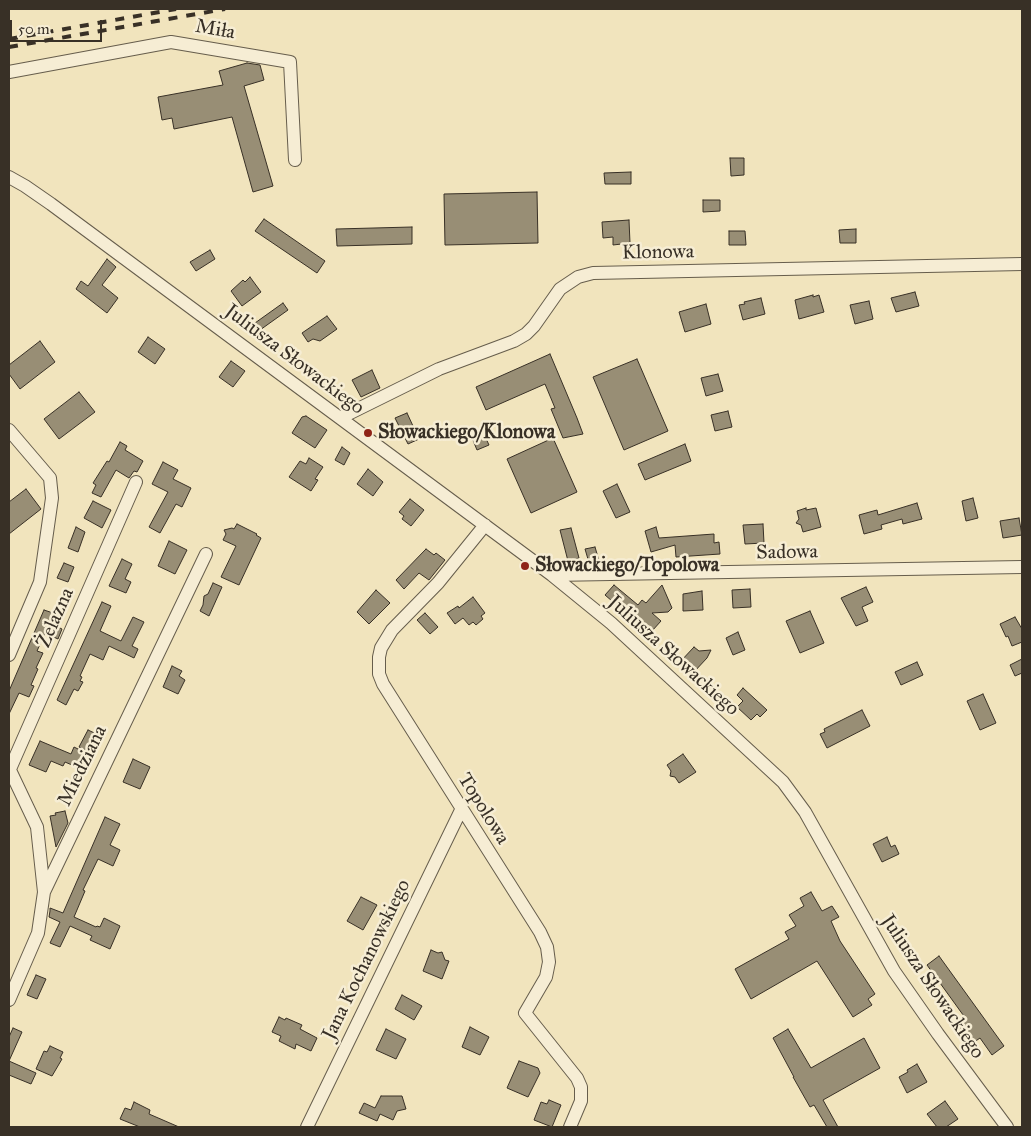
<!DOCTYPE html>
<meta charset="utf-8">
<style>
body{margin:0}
#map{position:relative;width:1031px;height:1136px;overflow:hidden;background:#f1e4bd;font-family:"IM FELL Great Primer",serif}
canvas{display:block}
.frame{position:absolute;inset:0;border:10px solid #383026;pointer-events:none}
.scale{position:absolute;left:10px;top:20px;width:92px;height:22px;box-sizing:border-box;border:2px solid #383026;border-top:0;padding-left:6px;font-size:15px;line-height:18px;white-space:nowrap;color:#383026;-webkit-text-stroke:4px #f6edd4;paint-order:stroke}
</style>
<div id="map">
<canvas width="1031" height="1136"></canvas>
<div class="frame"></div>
<div class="scale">50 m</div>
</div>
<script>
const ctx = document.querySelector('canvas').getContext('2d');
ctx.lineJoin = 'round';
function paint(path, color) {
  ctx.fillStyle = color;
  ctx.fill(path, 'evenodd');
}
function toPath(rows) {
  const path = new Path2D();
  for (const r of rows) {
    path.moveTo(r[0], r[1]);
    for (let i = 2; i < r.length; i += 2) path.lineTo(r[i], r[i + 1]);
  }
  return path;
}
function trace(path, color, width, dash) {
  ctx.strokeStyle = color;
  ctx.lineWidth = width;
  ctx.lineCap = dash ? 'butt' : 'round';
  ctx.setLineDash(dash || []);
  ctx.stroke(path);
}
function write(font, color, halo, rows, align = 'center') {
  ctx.font = font + ' "IM FELL Great Primer",serif';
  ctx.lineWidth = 5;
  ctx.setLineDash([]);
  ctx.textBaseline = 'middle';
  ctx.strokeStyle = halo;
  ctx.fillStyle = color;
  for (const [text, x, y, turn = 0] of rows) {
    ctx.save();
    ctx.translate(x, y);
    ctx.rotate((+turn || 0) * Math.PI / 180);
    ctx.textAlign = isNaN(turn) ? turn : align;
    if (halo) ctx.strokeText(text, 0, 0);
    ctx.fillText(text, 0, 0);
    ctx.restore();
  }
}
const building = toPath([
 [247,63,260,65,264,80,244,86,273,186,253,192,232,117,174,129,172,118,162,120,158,97,223,85,219,71,247,63],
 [730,158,744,158,744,175,731,176,730,158],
 [631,172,631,184,605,184,604,173,631,172],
 [537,192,538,243,445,245,444,194,537,192],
 [703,200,720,200,720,211,703,212,703,200],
 [264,219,325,261,317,273,255,231,264,219],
 [629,220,630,243,613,245,613,237,603,238,602,222,629,220],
 [412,227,412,244,337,246,336,229,412,227],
 [856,229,856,243,840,243,839,230,856,229],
 [729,231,745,231,746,245,729,245,729,231],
 [210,250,215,259,196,271,190,262,210,250],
 [107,259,116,267,102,285,118,298,107,313,76,289,81,281,88,286,107,259],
 [250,277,261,292,242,306,231,291,243,280,245,282,250,277],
 [915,292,919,306,896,312,891,298,915,292],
 [813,295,813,297,819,295,824,312,799,319,795,300,813,295],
 [761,298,765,314,743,320,739,305,745,304,744,302,761,298],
 [869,301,873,319,855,324,850,305,869,301],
 [283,303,288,310,260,330,255,323,283,303],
 [706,304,711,324,685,332,679,312,706,304],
 [327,316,337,329,320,341,313,339,308,342,302,333,327,316],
 [148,337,165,349,155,364,138,352,148,337],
 [40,341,55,362,20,389,9,374,9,365,40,341],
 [550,354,577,418,583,434,563,438,551,409,555,408,545,384,486,410,476,387,550,354],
 [637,359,668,431,624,450,593,377,637,359],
 [231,361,245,371,233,387,219,377,231,361],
 [372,370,380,388,361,397,352,380,372,370],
 [718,374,723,391,706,396,701,378,718,374],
 [79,392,95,412,59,439,44,419,79,392],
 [728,411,732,427,715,431,711,415,728,411],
 [407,413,419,439,408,444,395,418,407,413],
 [306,416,327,430,315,448,292,433,302,417,306,416],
 [483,432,489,445,477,450,472,438,483,432],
 [553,438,577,492,531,513,507,459,553,438],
 [120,442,127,446,125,450,143,461,137,472,134,471,129,478,116,470,101,497,92,493,96,485,93,483,107,461,109,462,120,442],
 [685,444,691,461,645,480,638,464,685,444],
 [342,447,350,453,344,465,335,460,342,447],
 [309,458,323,467,315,479,318,480,311,491,289,477,300,461,306,464,309,458],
 [163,462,178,470,173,479,191,488,182,507,176,504,160,533,149,527,168,492,152,484,163,462],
 [368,469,383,482,373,496,357,484,368,469],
 [617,484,630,512,616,518,603,491,617,484],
 [26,489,41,509,9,534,9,502,26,489],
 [973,498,978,518,966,521,962,501,973,498],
 [410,499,424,510,411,526,402,519,404,516,399,512,410,499],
 [93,501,111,510,102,528,84,518,93,501],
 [917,503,922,519,903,524,902,519,881,525,882,529,864,534,859,515,877,510,878,515,917,503],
 [806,508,806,510,816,508,821,527,803,532,801,525,796,523,799,519,797,511,806,508],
 [1019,518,1022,535,1003,538,1000,521,1019,518],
 [237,524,257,534,256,535,261,538,239,585,221,577,236,546,223,540,226,534,224,530,232,528,234,529,237,524],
 [763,524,764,543,745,544,743,525,763,524],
 [76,527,85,532,78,552,68,548,76,527],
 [656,527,659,538,714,534,714,543,719,542,720,554,676,557,675,545,651,552,645,531,656,527],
 [571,528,579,558,568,561,560,530,571,528],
 [169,541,187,550,175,574,158,566,169,541],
 [595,547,600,564,590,566,585,549,595,547],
 [426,549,434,555,436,553,445,560,429,580,419,573,404,589,396,580,426,549],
 [122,559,132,564,125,579,131,582,126,593,109,586,122,559],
 [64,563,74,567,68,582,57,578,64,563],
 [213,583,222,587,209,616,200,611,203,605,204,596,208,594,213,583],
 [614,585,638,605,642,600,646,603,662,585,672,608,668,612,652,613,661,621,652,631,630,614,631,613,621,605,619,607,605,595,614,585],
 [866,587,873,602,862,607,868,621,856,626,841,598,866,587],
 [750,589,751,607,733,608,732,590,750,589],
 [376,590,390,603,369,624,357,612,376,590],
 [702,591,703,610,683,611,683,594,702,591],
 [473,597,485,613,481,616,483,619,476,625,473,622,469,625,463,618,455,624,447,613,458,606,459,608,473,597],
 [102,602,111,606,100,631,121,641,133,617,144,622,132,646,138,649,134,658,109,646,103,660,90,654,80,676,82,677,80,681,83,682,78,691,74,689,66,705,57,700,102,602],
 [44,610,53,613,49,623,62,629,58,639,45,633,37,651,43,653,36,668,38,669,31,685,34,686,29,697,19,693,9,714,9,691,44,610],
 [810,611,824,643,800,653,786,621,810,611],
 [425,613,438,627,430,634,417,620,425,613],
 [1015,617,1022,629,1022,642,1012,646,1008,636,1006,637,1000,624,1015,617],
 [738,632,745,650,733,655,726,638,738,632],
 [694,647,699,651,711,650,707,658,693,673,680,662,694,647],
 [1022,659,1022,673,1015,676,1010,665,1022,659],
 [917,662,923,675,901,685,895,672,917,662],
 [172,666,182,671,179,676,185,680,178,694,163,687,172,666],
 [743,688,767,710,760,717,757,714,751,720,737,707,743,701,737,695,743,688],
 [983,694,996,723,980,730,967,701,983,694],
 [862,710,870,726,827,748,820,734,825,732,824,729,862,710],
 [88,730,103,737,95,754,79,747,88,730],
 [40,741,71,754,74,747,86,753,79,768,65,762,63,766,51,761,46,772,29,765,40,741],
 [683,754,696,772,679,783,675,777,670,776,671,771,667,765,683,754],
 [133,759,150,767,140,789,123,782,133,759],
 [65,811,68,823,56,847,50,816,56,815,55,813,65,811],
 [105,817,120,824,110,845,120,850,113,866,98,859,83,890,85,891,74,917,96,927,97,926,100,927,104,918,120,926,110,949,90,940,92,936,70,926,60,947,50,943,60,922,49,917,50,911,50,908,63,913,105,817],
 [887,837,891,847,895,845,899,854,882,862,873,844,887,837],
 [811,892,822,911,832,906,839,917,831,921,840,941,875,994,868,999,872,1005,853,1017,817,961,751,999,735,969,789,939,785,932,796,926,789,915,804,906,800,898,811,892],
 [361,897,377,905,363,930,347,921,361,897],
 [431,950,438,953,442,952,445,960,449,961,442,979,423,971,431,950],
 [939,956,1004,1046,992,1055,980,1038,970,1045,956,1026,966,1019,927,965,939,956],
 [36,975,46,979,37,999,27,995,36,975],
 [402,995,422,1006,414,1020,395,1009,402,995],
 [279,1017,285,1020,286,1018,302,1025,300,1029,317,1038,311,1051,296,1044,295,1049,279,1041,281,1036,272,1032,279,1017],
 [470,1027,489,1037,480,1055,462,1047,470,1027],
 [13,1028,22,1032,9,1061,36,1073,31,1084,9,1075,9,1037,13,1028],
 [386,1029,406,1039,396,1059,376,1050,386,1029],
 [788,1029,811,1068,864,1038,880,1068,823,1100,838,1127,827,1127,814,1105,810,1107,793,1077,794,1077,773,1038,788,1029],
 [50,1046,63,1052,60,1058,62,1059,52,1076,36,1069,44,1051,47,1052,50,1046],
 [519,1061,538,1068,540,1073,528,1097,507,1088,519,1061],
 [917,1064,927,1082,907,1093,899,1077,908,1072,907,1070,917,1064],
 [381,1096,402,1096,406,1109,397,1111,393,1120,380,1114,377,1121,359,1113,364,1103,375,1108,381,1096],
 [549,1100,561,1105,552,1127,534,1120,541,1102,547,1104,549,1100],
 [945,1101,958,1119,946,1127,937,1127,927,1114,945,1101],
 [134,1102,150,1110,149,1114,179,1127,140,1127,120,1119,125,1108,131,1110,134,1102]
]);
const minor = toPath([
 [9,72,171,42,290,62,295,160],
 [9,177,25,186,51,204,552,575,611,623,783,782,805,812,894,971,938,1034,1007,1127],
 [340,418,439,369,514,341,526,334,534,326,560,289,578,277,593,273,1022,264],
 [9,430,50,478,52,498,40,582,9,655],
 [485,525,438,583,392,630,381,648,379,657,379,674,383,684,540,932,547,947,549,962,546,977,525,1013,577,1078,581,1087,581,1101,570,1127],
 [552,575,1022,567],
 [9,768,37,827,44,892],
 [10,769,136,482],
 [9,1000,38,933,44,892,206,554],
 [307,1127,461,810]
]);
const rail = toPath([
 [9,39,176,9],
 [9,47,225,9]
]);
const markers = [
 [368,433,5,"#8f2418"],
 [525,566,5,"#8f2418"]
];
const streetNames = [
 ["Miła",215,30,10],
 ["Klonowa",658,253,-1],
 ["Juliusza Słowackiego",294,360,37],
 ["Sadowa",787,553,-1],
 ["Żelazna",56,618,-66],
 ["Juliusza Słowackiego",673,656,42],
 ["Miedziana",83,766,-64],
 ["Topolowa",483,809,58],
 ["Jana Kochanowskiego",367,960,-64],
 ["Juliusza Słowackiego",932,987,56]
];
const poiNames = [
 ["Słowackiego/Klonowa",378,433],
 ["Słowackiego/Topolowa",535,566]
];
paint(building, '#988e75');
trace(building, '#383026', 1);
trace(minor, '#665d4c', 14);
trace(minor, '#f6edd4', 12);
trace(rail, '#383026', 4, [9, 9]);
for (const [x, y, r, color] of markers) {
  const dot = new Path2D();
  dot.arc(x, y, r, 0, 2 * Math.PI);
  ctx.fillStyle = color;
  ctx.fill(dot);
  trace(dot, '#f6edd4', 2);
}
write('20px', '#383026', '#f6edd4', streetNames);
write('bold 20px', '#383026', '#f6edd4', poiNames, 'left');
</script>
